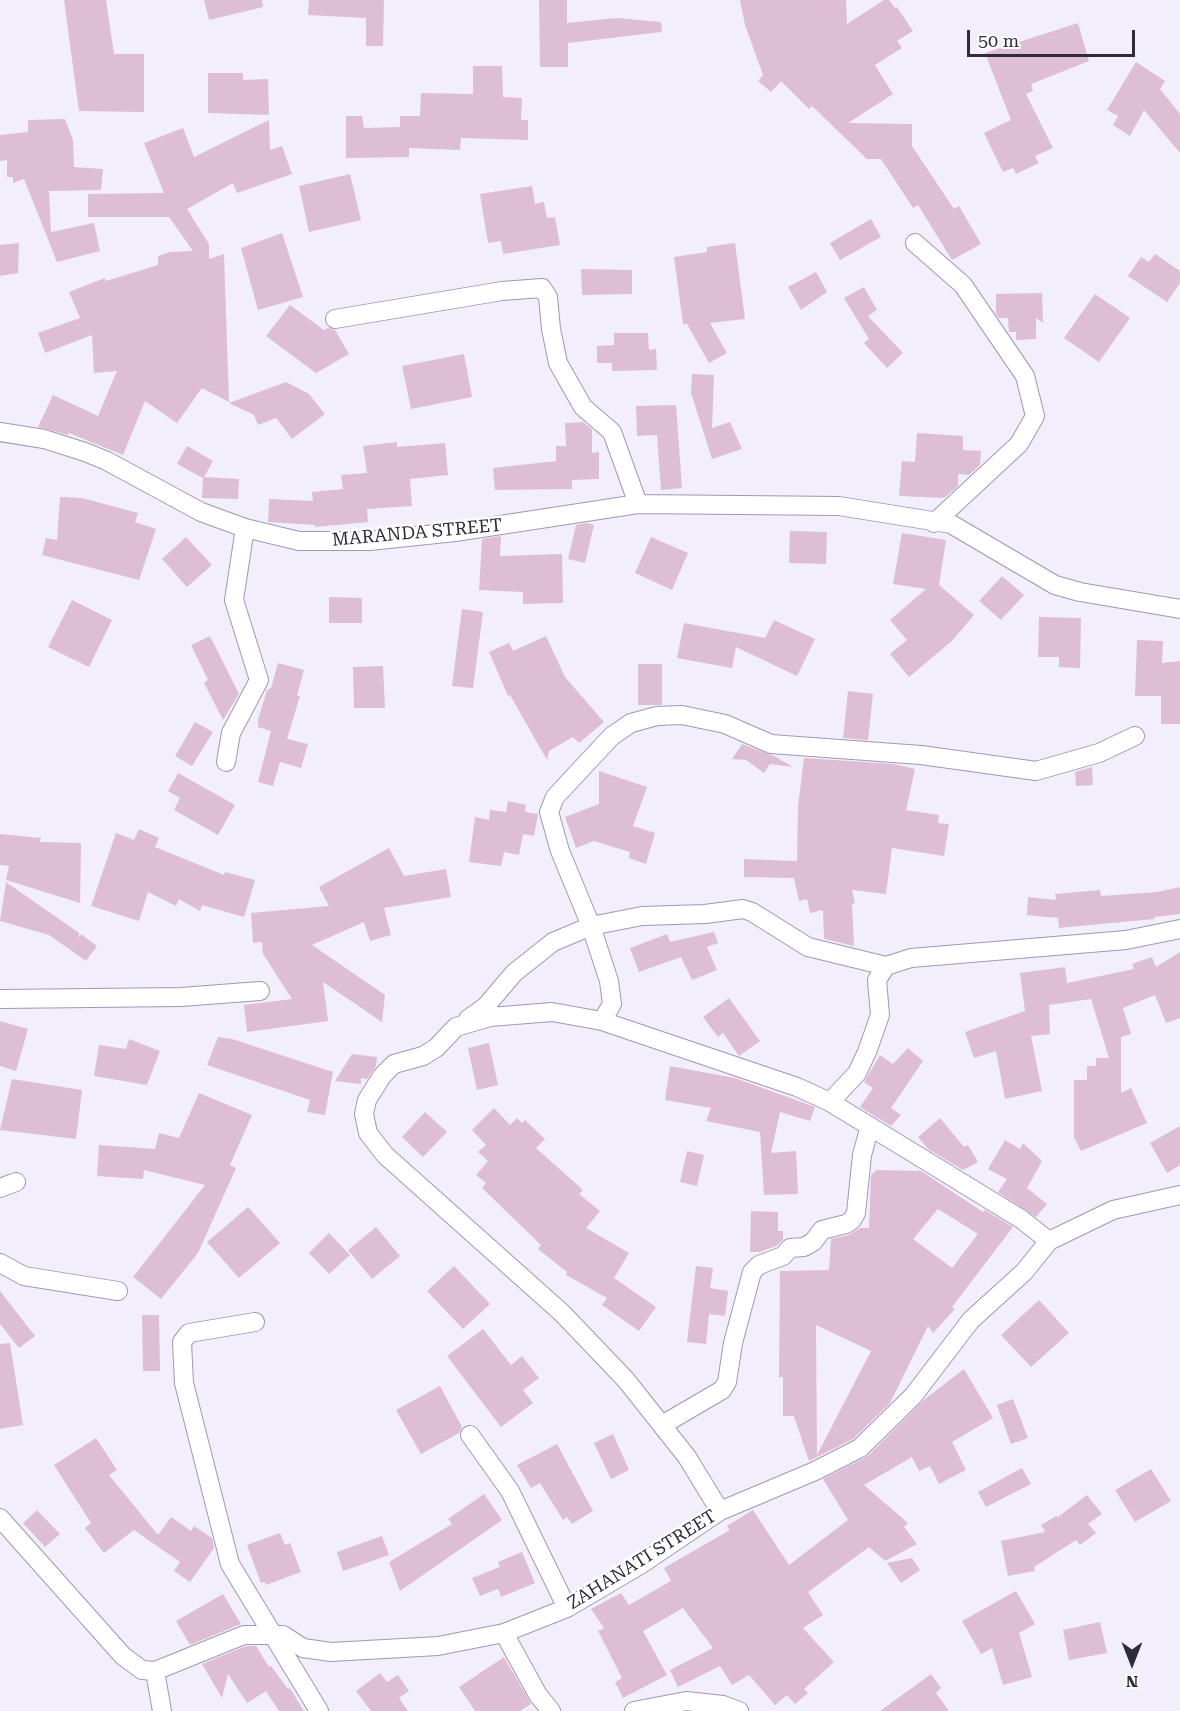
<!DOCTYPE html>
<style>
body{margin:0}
#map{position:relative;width:1180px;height:1711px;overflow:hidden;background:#f2eefc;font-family:"Roboto Serif",serif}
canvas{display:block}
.north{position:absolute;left:1102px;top:1633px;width:60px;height:60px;-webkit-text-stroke:4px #fefefe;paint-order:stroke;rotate:180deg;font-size:16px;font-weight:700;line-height:24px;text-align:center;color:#2f2c39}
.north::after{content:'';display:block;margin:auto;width:21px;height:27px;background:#2f2c39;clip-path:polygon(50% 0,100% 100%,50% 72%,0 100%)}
.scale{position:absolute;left:967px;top:30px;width:168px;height:27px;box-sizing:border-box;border:3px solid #2f2c39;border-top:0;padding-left:8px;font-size:18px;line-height:21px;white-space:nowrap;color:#2f2c39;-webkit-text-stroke:4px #fefefe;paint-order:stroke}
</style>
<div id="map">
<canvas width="1180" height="1711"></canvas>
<div class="north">N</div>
<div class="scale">50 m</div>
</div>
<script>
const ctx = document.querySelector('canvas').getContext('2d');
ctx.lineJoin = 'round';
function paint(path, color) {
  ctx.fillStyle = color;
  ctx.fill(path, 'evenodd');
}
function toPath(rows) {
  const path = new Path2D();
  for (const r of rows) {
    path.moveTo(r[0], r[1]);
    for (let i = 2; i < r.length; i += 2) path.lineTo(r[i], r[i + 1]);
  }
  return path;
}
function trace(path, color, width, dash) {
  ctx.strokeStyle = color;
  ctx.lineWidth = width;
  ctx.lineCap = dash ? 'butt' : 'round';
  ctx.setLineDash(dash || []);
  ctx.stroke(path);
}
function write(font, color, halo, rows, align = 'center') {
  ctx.font = font + ' "Roboto Serif",serif';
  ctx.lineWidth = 5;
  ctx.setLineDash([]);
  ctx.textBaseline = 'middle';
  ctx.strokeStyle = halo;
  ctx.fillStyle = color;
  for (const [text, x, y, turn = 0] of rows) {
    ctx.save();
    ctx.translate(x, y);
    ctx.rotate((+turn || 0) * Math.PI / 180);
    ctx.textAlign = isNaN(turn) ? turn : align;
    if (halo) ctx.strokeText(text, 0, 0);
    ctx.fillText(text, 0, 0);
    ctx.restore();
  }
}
const building = toPath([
 [64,0,106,0,114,54,144,54,144,112,79,111],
 [204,0,262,0,263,7,209,20],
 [309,0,384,0,383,46,366,46,366,18,308,15],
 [539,0,567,0,567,23,617,18,661,22,662,32,568,43,568,67,540,67],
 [740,0,846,0,847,24,884,0,889,0,895,8,897,7,913,31,897,41,902,48,875,65,893,94,848,123,912,124,912,146,954,209,959,206,981,244,952,260,918,205,913,208,881,159,867,159,812,106,809,109,781,81,771,92,758,81,763,75,745,25],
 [1078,23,1089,61,1031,84,1033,91,1026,94,1053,148,1035,156,1039,163,1016,174,1013,168,1003,172,984,133,1011,120,985,53],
 [1136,62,1165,81,1160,89,1180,114,1180,153,1144,110,1130,136,1113,125,1118,116,1107,110],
 [473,66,502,66,503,97,522,98,521,120,528,120,528,140,461,138,460,150,409,148,409,157,346,158,346,116,362,116,364,128,400,127,400,116,420,116,421,93,473,94],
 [208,73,243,73,243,80,268,79,269,115,208,113],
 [65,119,73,140,74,167,103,169,101,190,49,191,51,232,94,223,100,251,57,262,24,179,13,183,13,177,7,177,7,160,0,161,0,135,28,132,28,120],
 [269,120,270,150,282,146,292,174,237,193,233,183,187,209,209,244,209,259,224,254,229,402,202,388,177,423,145,401,123,455,69,433,68,435,38,427,53,395,98,416,117,371,94,373,92,335,45,353,38,333,80,318,69,292,105,278,106,281,158,265,158,256,170,252,193,251,169,217,88,217,88,194,164,193,144,143,183,128,194,157],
 [350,174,361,220,309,232,299,186],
 [532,186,535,204,544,202,547,218,555,217,560,245,503,254,501,241,488,243,480,194],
 [871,219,881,237,840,260,830,243],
 [282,233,303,297,258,310,241,248],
 [19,243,18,273,0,276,0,245],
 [735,243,745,319,710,323,727,353,709,363,687,324,683,324,674,257,707,252,707,247],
 [1155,254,1180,271,1180,283,1167,302,1128,276,1141,257,1149,262],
 [581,269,632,270,632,294,582,295],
 [816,272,827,292,801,310,788,287],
 [864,287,877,310,868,316,903,353,887,368,864,343,869,339,844,298],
 [1042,293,1043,323,1036,318,1036,339,1016,340,1016,332,1009,332,1008,318,999,318,996,314,996,294],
 [1095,294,1130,318,1099,362,1064,338],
 [290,305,324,330,328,328,335,330,349,354,316,373,266,336],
 [614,333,648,333,649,350,656,349,657,370,612,371,612,363,597,363,597,346,614,345],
 [464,354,472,397,411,409,402,366],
 [692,374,714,375,712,428,730,422,742,449,712,459,691,393],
 [286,382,309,394,325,414,292,439,276,418,258,425,254,415,229,403],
 [676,405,682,488,661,490,657,435,637,436,636,406],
 [583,422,592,429,592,453,599,452,599,479,572,480,572,489,495,490,493,468,556,461,556,446,566,446,565,423],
 [917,433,963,436,963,450,981,451,980,465,969,475,958,474,958,486,944,498,899,496,902,461,915,462],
 [397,442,397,447,445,443,448,475,410,479,412,506,367,509,368,522,315,527,315,525,268,522,269,499,313,501,312,492,343,489,341,475,367,473,363,446],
 [187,446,213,461,204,477,239,479,238,499,202,498,203,478,177,464],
 [60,497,82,498,138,513,135,522,156,529,139,580,42,555,46,538,57,540],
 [587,523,594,525,585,563,568,559,576,525],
 [790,531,827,532,826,564,789,563],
 [902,533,946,540,939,585,974,615,952,641,909,677,890,654,907,640,890,620,926,589,893,584],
 [501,536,500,556,562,554,563,603,523,604,523,592,479,590,482,539],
 [186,537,212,565,187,587,162,559],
 [651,537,688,553,672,590,635,573],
 [1002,576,1024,595,1001,620,979,601],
 [329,597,362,598,362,623,329,623],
 [72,600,112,620,89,667,48,647],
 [462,609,483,612,473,688,452,686],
 [1039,617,1081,618,1080,668,1059,667,1059,657,1038,657],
 [774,620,815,639,797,676,736,647,732,668,677,658,684,623,765,638],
 [210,636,239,694,223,720,204,683,208,680,191,645],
 [546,636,565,677,604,722,579,743,573,737,549,751,547,760,510,695,508,696,489,652,509,643,513,651],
 [1137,640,1163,641,1162,663,1180,661,1180,724,1161,724,1161,696,1135,696],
 [278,663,304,670,297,696,300,696,287,739,308,744,301,768,280,762,273,786,258,782,271,731,258,727,258,720,267,690,271,688],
 [638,664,662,664,662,705,638,705],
 [383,666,385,708,354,708,353,667],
 [848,691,873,694,868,740,843,738],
 [195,722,213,732,192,766,175,756],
 [742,744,774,756,793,767,770,764,764,773,746,760,732,759],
 [804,758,894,764,915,769,906,810,939,815,938,823,949,824,944,856,892,848,886,894,852,890,855,903,852,904,854,946,824,939,823,910,810,913,807,899,799,901,794,878,744,877,744,859,797,861,798,806],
 [1092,767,1093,785,1076,786,1075,772],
 [599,771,647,787,633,826,655,833,646,864,629,858,630,852,594,841,576,848,565,817,599,804],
 [178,773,235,805,218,835,174,810,180,798,168,791],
 [508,801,526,805,525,812,538,814,534,836,523,834,519,855,504,852,501,866,469,862,475,817,489,820,490,810,506,812],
 [139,829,159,838,155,847,224,875,225,872,255,880,244,917,202,905,200,911,179,899,176,906,148,892,139,921,91,906,116,833,134,840],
 [0,834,41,838,40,842,81,843,80,903,6,880,9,866,0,865],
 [389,848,404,876,446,869,451,897,384,908,391,935,370,941,364,922,312,945,385,995,382,1022,323,982,328,1021,247,1032,244,1005,292,999,263,954,262,942,253,943,251,913,329,906,319,887],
 [6,882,79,933,79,938,81,934,97,946,86,961,49,935,0,921],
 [1180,887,1180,914,1154,917,1154,919,1059,928,1058,918,1027,915,1028,897,1056,900,1055,894,1100,890,1101,896,1157,892],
 [714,932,718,943,707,947,717,970,692,980,681,957,639,972,630,948,667,934,670,942],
 [1180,952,1180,1018,1166,1023,1155,995,1123,1008,1131,1034,1121,1037,1121,1093,1131,1088,1147,1123,1081,1151,1074,1137,1074,1080,1087,1080,1087,1066,1096,1066,1096,1058,1109,1058,1091,999,1049,1005,1050,1034,1031,1036,1042,1091,1005,1099,996,1051,974,1058,965,1032,1025,1011,1020,973,1065,967,1067,983,1134,969,1132,964,1152,957,1156,967],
 [729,998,760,1041,739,1056,723,1033,718,1037,703,1017],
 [0,1021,28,1029,16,1071,0,1066],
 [218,1037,232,1039,333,1072,325,1115,307,1112,310,1100,207,1065],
 [129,1039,160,1051,147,1085,94,1076,99,1045,126,1049],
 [489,1043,498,1085,477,1090,468,1048],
 [908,1048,923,1061,891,1108,901,1115,891,1126,860,1107,873,1088,864,1082,880,1055,893,1064],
 [352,1054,377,1057,376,1066,367,1079,361,1078,361,1084,335,1081],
 [670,1066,735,1078,815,1107,810,1121,780,1112,771,1153,796,1151,798,1194,764,1195,760,1132,706,1121,711,1108,665,1100],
 [12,1079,82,1090,76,1139,0,1130],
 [199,1093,252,1115,230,1165,236,1168,198,1253,161,1299,133,1277,205,1185,144,1170,143,1179,97,1176,99,1145,155,1149,159,1133,179,1138],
 [494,1108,510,1125,517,1118,522,1123,525,1120,545,1139,536,1148,583,1190,579,1194,600,1211,586,1228,629,1253,614,1278,656,1307,639,1331,602,1305,607,1298,566,1275,567,1272,538,1249,541,1245,482,1188,486,1183,476,1175,488,1161,478,1152,486,1145,472,1130],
 [425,1112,447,1132,423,1157,402,1137],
 [940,1118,964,1147,968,1145,978,1162,963,1170,928,1149,918,1137],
 [1180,1126,1180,1165,1167,1173,1150,1143],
 [1005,1140,1020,1149,1023,1143,1042,1161,1027,1188,1047,1204,1036,1217,998,1192,1007,1179,988,1169],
 [687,1151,704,1155,697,1186,680,1182],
 [877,1170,921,1171,983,1212,985,1210,1013,1227,952,1307,955,1309,933,1333,928,1326,890,1403,853,1439,809,1461,794,1416,783,1416,783,1377,779,1377,780,1271,829,1270,831,1239,849,1235,860,1228,869,1228,871,1175],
 [938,1209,978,1234,952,1268,913,1239],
 [816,1325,871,1351,817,1455],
 [248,1207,280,1243,239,1278,207,1242],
 [751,1211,778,1212,778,1231,783,1231,783,1240,776,1246,760,1252,750,1252],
 [376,1227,400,1256,372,1279,348,1250],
 [329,1233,350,1255,329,1274,309,1253],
 [454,1266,490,1304,463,1329,427,1291],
 [696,1266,713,1268,710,1288,728,1291,725,1316,709,1314,706,1344,687,1342],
 [0,1291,35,1336,19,1348,0,1324],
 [1039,1300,1069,1333,1031,1367,1001,1335],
 [142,1315,159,1315,160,1371,143,1371],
 [483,1329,511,1365,522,1356,539,1378,523,1390,533,1403,501,1427,447,1356],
 [10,1343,23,1425,0,1429,0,1344],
 [964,1369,993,1418,952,1442,966,1470,939,1484,930,1466,919,1471,912,1457,864,1485,908,1523,904,1527,917,1544,885,1561,869,1547,808,1592,823,1615,803,1628,834,1662,804,1689,808,1693,795,1704,787,1695,775,1705,749,1675,732,1685,720,1666,678,1687,670,1670,713,1648,683,1608,643,1631,667,1675,623,1698,615,1682,622,1678,598,1631,604,1628,591,1609,621,1593,629,1605,671,1581,664,1568,730,1530,727,1526,753,1510,789,1565,848,1520,823,1479,868,1456,925,1399],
 [440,1386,462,1427,459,1433,421,1454,396,1410],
 [1013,1399,1028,1438,1011,1444,997,1405],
 [613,1434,629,1470,611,1479,594,1443],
 [96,1438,117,1470,109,1475,158,1535,171,1517,191,1531,194,1526,212,1538,214,1548,190,1582,174,1571,180,1562,134,1530,104,1553,85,1528,91,1523,54,1465],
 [557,1444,593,1511,572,1524,567,1517,563,1520,540,1483,531,1488,517,1465],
 [1022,1468,1031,1484,986,1507,978,1492],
 [1151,1469,1171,1501,1135,1522,1115,1490],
 [484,1494,502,1520,400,1591,389,1562,452,1524,448,1519],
 [1087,1495,1102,1514,1088,1524,1096,1533,1080,1545,1076,1540,1034,1567,1035,1571,1008,1576,1001,1541,1045,1532,1041,1525,1056,1516,1058,1517],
 [37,1510,60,1534,45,1547,23,1523],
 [280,1533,285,1545,290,1543,301,1572,266,1585,265,1582,261,1583,247,1545],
 [382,1536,389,1555,343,1571,337,1552],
 [522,1552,535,1583,501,1597,498,1589,480,1596,472,1578,500,1567,498,1562],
 [912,1558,920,1570,901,1583,887,1563],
 [1016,1591,1035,1624,1019,1633,1032,1677,1003,1685,992,1648,981,1654,962,1621],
 [223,1594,241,1624,190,1645,176,1621],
 [1100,1622,1107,1653,1069,1660,1063,1630],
 [246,1646,256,1646,269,1667,271,1666,288,1689,290,1688,304,1711,279,1711,266,1691,247,1703,228,1674,222,1698,202,1664],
 [504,1657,531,1704,520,1711,475,1711,459,1687],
 [380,1673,387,1682,398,1675,409,1691,399,1698,408,1711,371,1711,356,1691],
 [931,1674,941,1688,936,1693,949,1711,880,1711]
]);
const street = toPath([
 [915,243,963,285,1025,376,1035,416,1019,444,934,523],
 [335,319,502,291,542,288,548,297,551,329,558,363,583,407,612,432,638,504],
 [0,432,44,439,85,452,107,461,201,512,245,528,299,541,370,541,455,532,638,504,839,506,951,524,1055,585,1080,592,1180,609],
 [226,762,231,733,259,680,234,600,245,528],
 [0,999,181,997,260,991],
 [468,1019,486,1006,514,973,553,942,591,926,642,916,705,914,743,909,752,912,808,947,886,966],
 [602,1021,612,1004,609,981,591,926,560,851,549,812,555,797,612,736,631,723,657,716,682,715,725,724,771,744,921,755,1036,771,1099,753,1135,736],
 [830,1102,857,1073,867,1052,880,1015,877,980,886,966,911,958,1126,940,1180,929],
 [0,1188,16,1182],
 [0,1263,24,1276,118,1291],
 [255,1322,189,1333,182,1342,184,1383,230,1564,319,1711],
 [662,1425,722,1390,727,1382,733,1343,752,1272,759,1265,783,1256,790,1248,804,1247,813,1242,822,1230,846,1224,852,1220,856,1213,862,1155,870,1126],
 [470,1435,510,1491,567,1608],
 [720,1511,687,1457,626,1380,562,1313,385,1155,368,1133,364,1114,367,1100,382,1076,394,1064,423,1056,436,1048,456,1027,490,1017,552,1012,602,1021,797,1087,830,1102,1021,1219,1049,1241],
 [0,1518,123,1656,142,1670,155,1671,244,1635,283,1635,303,1648,331,1652,438,1646,504,1633,567,1608,640,1565,720,1511,815,1471,860,1448,913,1396,971,1320,1024,1272,1049,1241,1113,1210,1180,1195],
 [504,1633,538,1695,551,1711],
 [155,1671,162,1711],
 [634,1711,686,1701,723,1705,739,1711]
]);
const streetNames = [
 ["MARANDA STREET",417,533,-5],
 ["ZAHANATI STREET",642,1560,-32]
];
paint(building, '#debed5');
trace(street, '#a097b7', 20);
trace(street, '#fff', 18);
write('18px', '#2f2c39', '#fefefe', streetNames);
</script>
